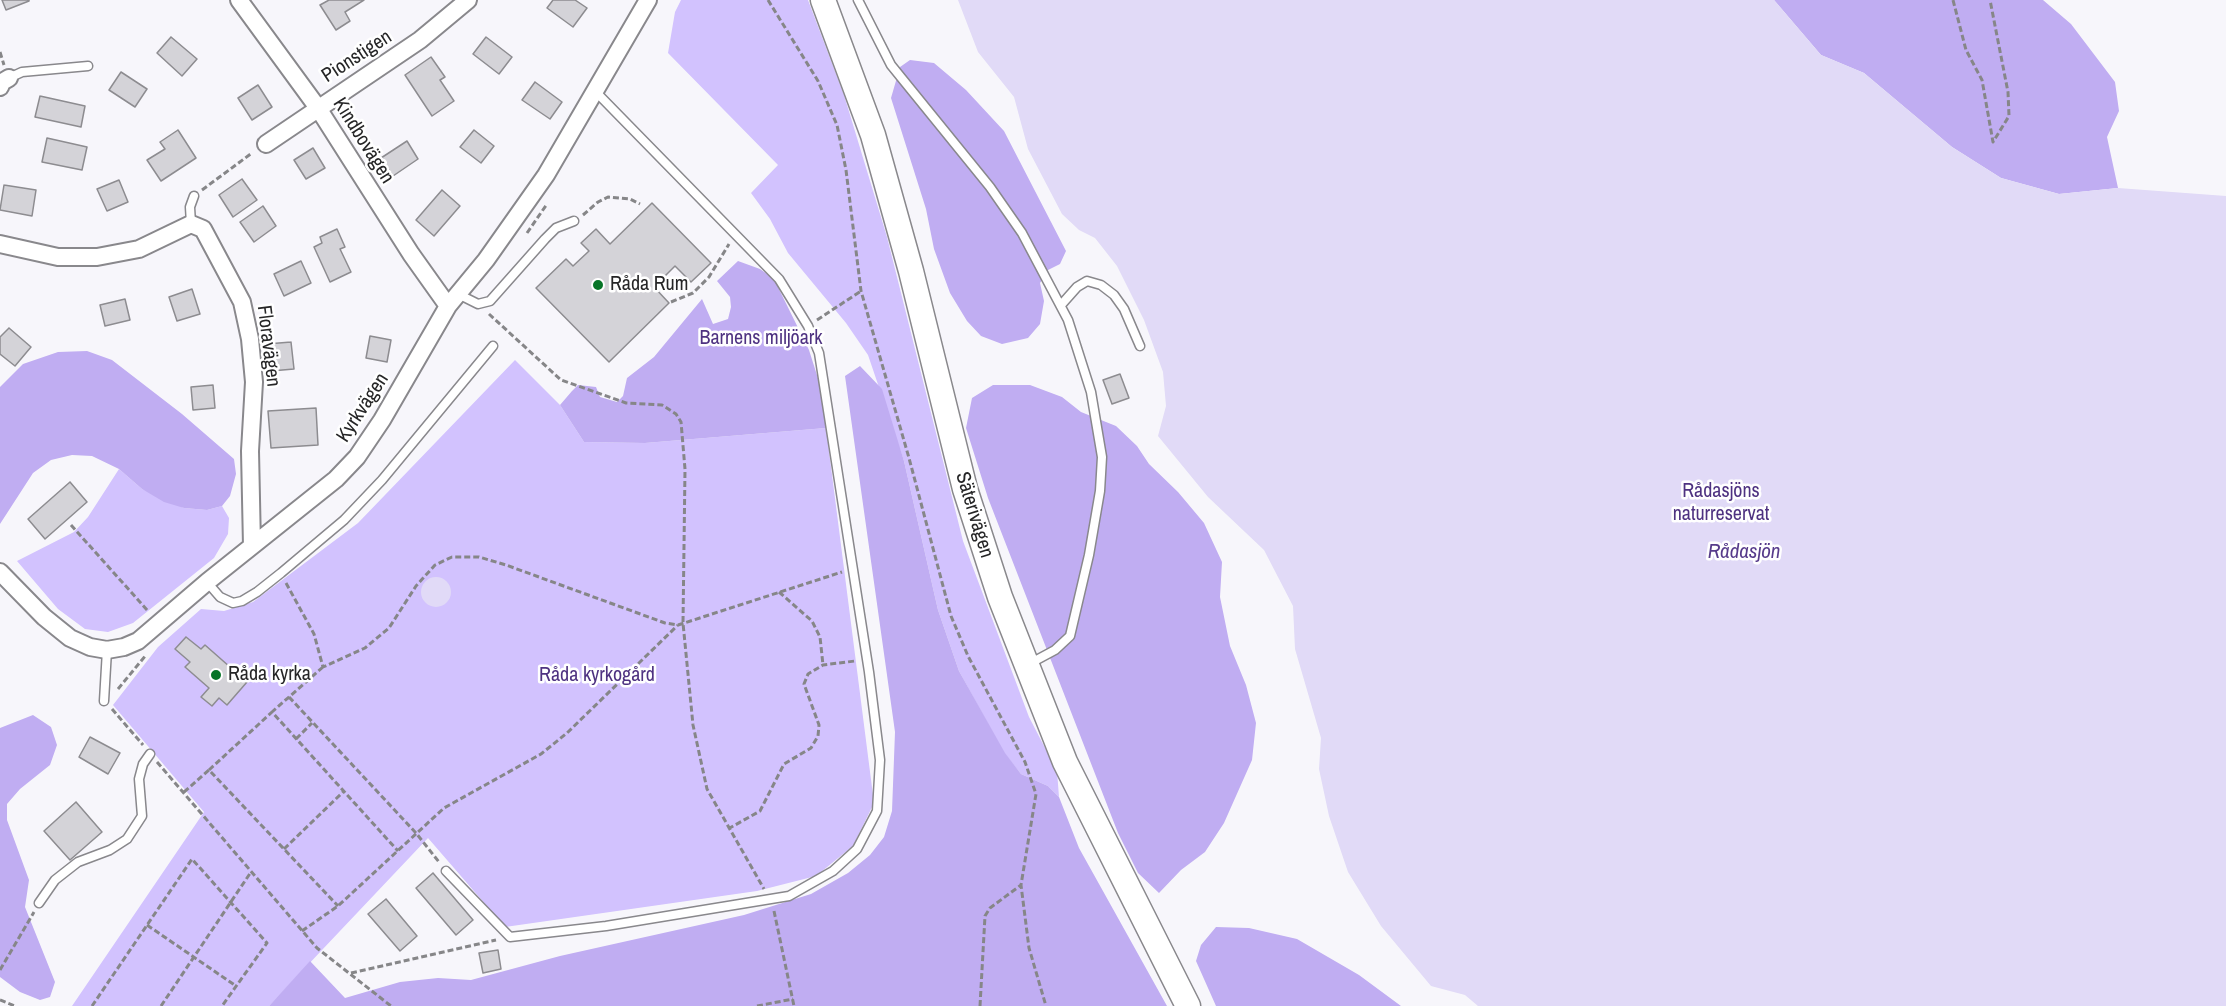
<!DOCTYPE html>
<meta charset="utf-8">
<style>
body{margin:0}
canvas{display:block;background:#f7f6fb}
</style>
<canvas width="2226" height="1006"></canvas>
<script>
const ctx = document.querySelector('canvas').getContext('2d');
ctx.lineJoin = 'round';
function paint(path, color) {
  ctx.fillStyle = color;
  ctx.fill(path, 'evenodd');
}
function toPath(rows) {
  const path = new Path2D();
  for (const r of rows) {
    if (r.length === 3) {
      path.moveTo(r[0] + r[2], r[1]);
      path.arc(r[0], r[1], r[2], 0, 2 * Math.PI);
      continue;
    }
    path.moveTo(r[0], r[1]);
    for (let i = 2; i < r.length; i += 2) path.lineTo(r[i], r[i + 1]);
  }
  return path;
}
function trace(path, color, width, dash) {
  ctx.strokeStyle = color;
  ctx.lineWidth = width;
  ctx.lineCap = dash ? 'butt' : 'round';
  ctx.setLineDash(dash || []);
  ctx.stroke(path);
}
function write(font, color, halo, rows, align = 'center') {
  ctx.font = font + ' "Archivo Narrow",sans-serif';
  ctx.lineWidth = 5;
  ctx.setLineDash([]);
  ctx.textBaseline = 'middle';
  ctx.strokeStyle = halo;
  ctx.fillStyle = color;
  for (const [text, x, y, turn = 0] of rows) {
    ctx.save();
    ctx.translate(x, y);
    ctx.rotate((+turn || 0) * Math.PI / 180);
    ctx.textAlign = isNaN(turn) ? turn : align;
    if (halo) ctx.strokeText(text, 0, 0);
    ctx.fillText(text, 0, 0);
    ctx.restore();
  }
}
const green = toPath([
 [681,0,808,0,844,95,887,237,963,541,1029,717,1057,771,1059,797,1048,786,1021,774,1004,753,959,671,938,610,904,461,868,355,846,323,788,253,770,219,751,193,778,165,668,53,675,12],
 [515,360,560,405,584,442,645,443,826,428,874,803,853,846,816,876,757,891,505,927,428,838,269,1006,72,1006,204,812,113,705,158,647,201,609,224,611,253,602,358,523],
 [119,469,142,489,184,508,207,510,222,506,229,518,228,534,214,558,133,623,108,632,85,629,58,609,17,561,74,532,88,517]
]);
const forest = toPath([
 [1774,0,2043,0,2071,24,2115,82,2119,111,2107,137,2118,188,2059,194,2001,178,1952,147,1864,73,1821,55],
 [910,60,934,63,966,90,1004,131,1066,251,1060,264,1048,270,1040,283,1044,301,1040,324,1028,338,1002,344,981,336,967,321,950,293,934,249,926,209,891,98,900,67],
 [738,261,760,269,774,279,809,350,822,391,826,428,645,443,584,442,560,405,572,391,578,385,596,387,600,397,617,402,623,396,627,378,654,357,702,299,713,324,728,319,731,307,730,297,717,281],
 [87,351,112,360,182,414,234,459,236,474,230,496,222,506,207,510,184,508,164,502,142,489,119,469,92,456,72,455,51,460,33,473,0,524,0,387,23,364,58,352],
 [860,366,882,389,904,461,938,610,959,671,1005,753,1021,774,1048,786,1059,797,1079,848,1167,1006,269,1006,310,961,345,998,400,982,438,978,471,980,560,956,744,915,811,894,848,873,870,855,884,837,892,811,895,732,845,376],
 [993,385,1030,385,1062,397,1081,412,1116,426,1137,446,1149,464,1178,492,1204,523,1222,562,1220,597,1230,646,1246,685,1256,723,1252,760,1224,823,1205,852,1181,870,1159,893,1138,873,1118,833,988,498,966,428,972,398],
 [33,715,51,727,57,745,50,765,20,789,7,804,7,820,29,880,25,907,55,982,50,997,40,1000,20,992,0,977,0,728],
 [1216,927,1249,928,1297,939,1359,975,1401,1006,1216,1006,1196,961,1201,945]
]);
const water = toPath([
 [958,0,1774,0,1821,55,1864,73,1952,147,2001,178,2059,194,2118,188,2226,196,2226,1006,1478,1006,1465,995,1431,986,1381,926,1348,872,1329,816,1319,769,1321,738,1295,649,1293,606,1264,550,1208,497,1158,436,1166,406,1163,372,1144,320,1117,266,1095,238,1079,230,1062,214,1028,149,1014,97,978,52],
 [436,592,15]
]);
const building = toPath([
 [2,0,29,0,29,1,6,10,2,0],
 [329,0,364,0,345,12,350,21,336,30,320,5,329,0],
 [553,0,575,0,587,8,573,27,547,8,553,0],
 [171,37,197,59,182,76,157,53,171,37],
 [486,37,512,57,499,74,473,54,486,37],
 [431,57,445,77,440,80,454,101,432,116,405,75,431,57],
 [121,72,147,89,135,107,109,90,121,72],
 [535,82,562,102,550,119,522,100,535,82],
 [258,85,272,107,252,120,238,98,258,85],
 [40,96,85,106,81,127,35,117,40,96],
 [178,130,196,158,161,181,147,160,165,149,160,142,178,130],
 [474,130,494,146,481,163,460,147,474,130],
 [47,138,87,147,82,170,42,162,47,138],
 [407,141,418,159,393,176,381,158,407,141],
 [313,148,325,168,306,179,294,160,313,148],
 [242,179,257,200,233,217,219,195,242,179],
 [119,180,128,202,107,211,97,189,119,180],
 [4,185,36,190,32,216,0,210,4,185],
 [442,190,460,206,434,236,416,220,442,190],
 [652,203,711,263,691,282,675,266,654,287,669,303,609,362,536,288,566,259,573,266,589,251,581,243,596,229,610,244,652,203],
 [263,206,276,226,254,242,240,222,263,206],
 [337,229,345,247,340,249,351,272,330,282,314,247,322,243,320,237,337,229],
 [301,261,311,283,284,296,274,274,301,261],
 [192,289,200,314,177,321,169,297,192,289],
 [125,299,130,320,105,326,100,305,125,299],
 [9,328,31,347,15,366,0,354,0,337,9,328],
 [370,336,391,340,387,362,366,358,370,336],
 [291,342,294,369,271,371,267,344,291,342],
 [1120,374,1129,398,1112,404,1103,380,1120,374],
 [213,385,215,408,193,410,191,387,213,385],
 [316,408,318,445,271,448,268,411,316,408],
 [70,482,87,502,45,539,28,519,70,482],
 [186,637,201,649,205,645,247,682,227,705,219,698,212,706,201,697,209,688,185,667,190,662,175,649,186,637],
 [90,737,120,753,108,774,79,757,90,737],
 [76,802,102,832,70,860,44,831,76,802],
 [433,873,473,920,456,935,416,888,433,873],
 [386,899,417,936,400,951,368,914,386,899],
 [498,950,501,969,483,973,479,953,498,950]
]);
const path = toPath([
 [768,0,818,81,837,125,846,170,861,291,909,458,951,616,968,656,1025,762,1036,794,1021,885,1029,948,1046,1006],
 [1953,0,1966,50,1982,80,1993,142,2009,116,2008,92,1990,0],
 [0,52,4,65],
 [202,190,252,153],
 [583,215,598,202,608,197,630,199,640,204],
 [527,233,547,204],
 [671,302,693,293,709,277,729,244],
 [489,314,561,380,626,403,662,405,676,414,681,422,685,469,683,623,693,725,707,789,764,889],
 [817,320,861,291],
 [71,525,148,611],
 [286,583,314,634,323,667,365,648,389,628,416,586,435,565,452,557,479,557,506,565,665,623,678,625,842,572],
 [779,592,812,621,820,637,823,665],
 [323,667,272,712,398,851],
 [118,689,146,655],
 [289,697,416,833,439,862],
 [112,709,143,745],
 [296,739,312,723],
 [157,762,317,948,391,1006],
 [209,770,272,712],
 [184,792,209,770,338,906],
 [728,829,760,811,784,764,811,748,818,736,819,725,804,684,808,674,823,665,855,661],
 [284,849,343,792],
 [774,911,794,1006],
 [147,925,236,986],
 [302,931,338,906,444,808,541,754,567,733,678,625],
 [0,970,34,912],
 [351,973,496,940],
 [0,1000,15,1006],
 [92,1006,192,859,267,943,222,1006],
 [161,1006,251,872],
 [757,1006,793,999],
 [980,1006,985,916,990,908,1021,885]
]);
const lane = toPath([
 [858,0,891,65,990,187,1022,233,1068,320,1091,392,1102,457,1100,491,1089,555,1070,636,1055,650,1029,664],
 [9,78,22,72,88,66],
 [191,224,190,207,194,196],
 [458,294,478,304,490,301,545,239,556,228,574,221],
 [1061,305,1077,287,1087,281,1101,285,1114,295,1124,309,1140,346],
 [207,582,220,597,233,603,242,601,257,592,281,573,344,520,382,480,493,346],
 [104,701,107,650],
 [446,871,510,937,606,926,789,896,833,871,857,849,877,811,880,760,869,672,819,353,808,326,779,279,595,91],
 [39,903,55,880,78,862,110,850,127,839,142,816,139,779,143,764,150,754]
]);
const street = toPath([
 [239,0,318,108,411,254,448,306],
 [0,87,2,82,9,78],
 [266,144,420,40,468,0],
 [0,244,58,257,97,257,139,249,191,224,203,229,242,302,250,339,254,382,250,451,252,546],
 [0,572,44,617,70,638,90,647,107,650,124,647,138,641,207,582,336,479,357,457,382,420,448,306,486,260,546,175,648,0]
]);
const secondary = toPath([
 [823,0,873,135,911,271,965,489,1000,597,1065,762,1188,1006]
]);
const markers = [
 [598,285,6,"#077528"],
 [216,675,6,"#077528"]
];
const streetNames = [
 ["Pionstigen",357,57,-33],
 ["Kindbovägen",363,141,58],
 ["Floravägen",268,346,83],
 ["Kyrkvägen",363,408,-57],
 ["Säterivägen",974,515,73]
];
const poiNames = [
 ["Råda Rum",610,285],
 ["Råda kyrka",228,675]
];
const parkNames = [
 ["Barnens miljöark",761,339],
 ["Rådasjöns",1721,492],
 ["naturreservat",1721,515],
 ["Råda kyrkogård",597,676]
];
const waterNames = [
 ["Rådasjön",1744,552]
];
paint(green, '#d2c2fe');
paint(forest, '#c0adf2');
paint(water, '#e1daf7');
paint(building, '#d4d3d8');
trace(building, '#8d8c90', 1.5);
trace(lane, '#89888c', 11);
trace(street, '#89888c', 20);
trace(secondary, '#89888c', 27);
trace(path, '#868688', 3, [6, 3]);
trace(lane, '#fff', 8);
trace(street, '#fff', 16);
trace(secondary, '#fff', 24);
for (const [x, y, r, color] of markers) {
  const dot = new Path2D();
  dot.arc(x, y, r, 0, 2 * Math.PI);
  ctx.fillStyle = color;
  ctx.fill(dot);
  trace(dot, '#fff', 2);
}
write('20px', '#262627', '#fff', streetNames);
write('20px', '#262627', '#fff', poiNames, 'left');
write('20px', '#4e3281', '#fff', parkNames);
write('italic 21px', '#573b8b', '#fff', waterNames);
</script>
